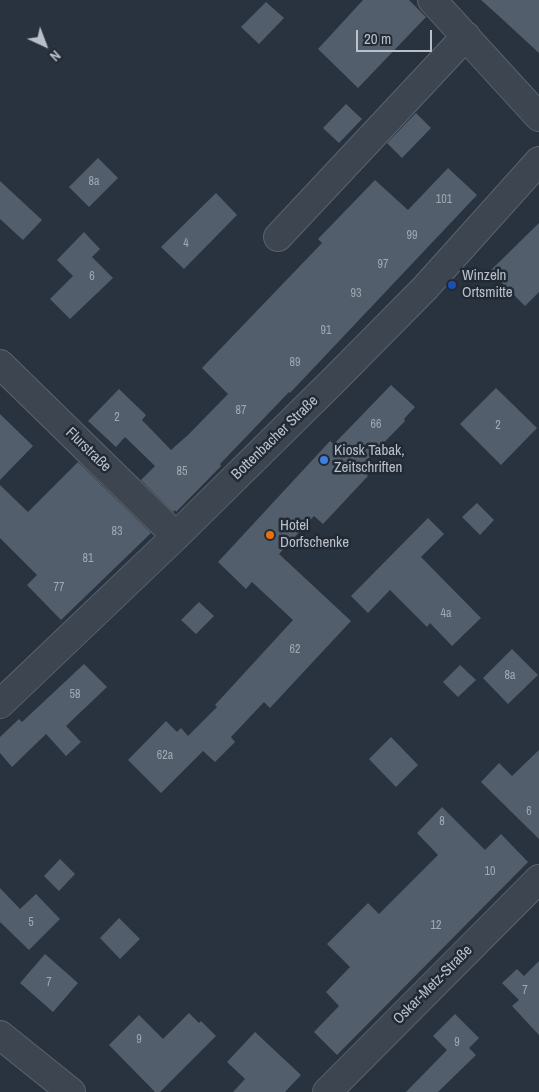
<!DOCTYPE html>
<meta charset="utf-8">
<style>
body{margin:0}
#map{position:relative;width:539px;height:1092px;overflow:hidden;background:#293340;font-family:"Archivo Narrow",sans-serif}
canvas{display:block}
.north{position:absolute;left:20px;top:20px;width:50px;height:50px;-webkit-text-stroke:4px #212a35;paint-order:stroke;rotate:137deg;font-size:14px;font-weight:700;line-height:20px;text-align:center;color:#bac0ca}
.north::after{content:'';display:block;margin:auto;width:18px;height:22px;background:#bac0ca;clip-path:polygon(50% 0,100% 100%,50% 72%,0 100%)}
.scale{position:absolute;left:356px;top:30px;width:76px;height:22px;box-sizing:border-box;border:2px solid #bac0ca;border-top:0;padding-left:6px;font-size:15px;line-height:18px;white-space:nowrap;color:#bac0ca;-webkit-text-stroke:4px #212a35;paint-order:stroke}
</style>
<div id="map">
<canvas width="539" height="1092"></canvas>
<div class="north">N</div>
<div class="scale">20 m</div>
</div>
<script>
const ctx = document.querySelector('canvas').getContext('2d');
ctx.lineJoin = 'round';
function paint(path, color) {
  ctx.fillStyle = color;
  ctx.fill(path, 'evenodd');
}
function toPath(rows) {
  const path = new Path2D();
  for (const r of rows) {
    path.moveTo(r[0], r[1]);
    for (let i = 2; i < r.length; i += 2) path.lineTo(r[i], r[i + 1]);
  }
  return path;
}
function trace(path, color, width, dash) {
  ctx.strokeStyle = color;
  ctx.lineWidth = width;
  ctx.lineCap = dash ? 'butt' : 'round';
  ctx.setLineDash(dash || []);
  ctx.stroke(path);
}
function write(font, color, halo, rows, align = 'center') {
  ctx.font = font + ' "Archivo Narrow",sans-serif';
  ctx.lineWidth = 5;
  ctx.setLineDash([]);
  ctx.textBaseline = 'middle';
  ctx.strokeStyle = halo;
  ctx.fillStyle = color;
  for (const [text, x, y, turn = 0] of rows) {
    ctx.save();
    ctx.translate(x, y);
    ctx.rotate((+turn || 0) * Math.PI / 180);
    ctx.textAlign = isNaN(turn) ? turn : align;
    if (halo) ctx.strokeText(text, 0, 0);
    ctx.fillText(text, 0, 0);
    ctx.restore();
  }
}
const building = toPath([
 [363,0,409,0,426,17,358,88,318,49],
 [481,0,539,0,539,53,500,17],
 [266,2,284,18,259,44,241,27],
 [346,104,362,119,339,143,323,128],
 [416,113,431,128,402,158,387,143],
 [98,158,118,178,89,207,69,187],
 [448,168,477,195,290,393,289,392,220,464,221,466,176,512,175,510,173,512,141,480,155,466,125,437,116,447,88,421,119,389,146,415,142,420,171,450,189,434,228,394,202,368,322,243,318,239,375,180,408,210],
 [0,181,42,220,23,240,0,219],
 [216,193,237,215,184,269,161,247],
 [539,223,539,292,525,306,490,271],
 [84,232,100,249,92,257,113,278,70,319,50,299,73,276,57,260],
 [391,385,415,407,404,419,405,421,359,468,368,476,323,524,314,516,279,554,351,621,270,708,264,702,231,737,235,742,215,762,203,751,161,793,128,760,166,721,177,732,181,728,188,736,217,707,215,705,293,620,252,582,246,589,218,562,330,441,334,444],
 [496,388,537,428,501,465,460,424],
 [0,414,33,446,0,480],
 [78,462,151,533,61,620,27,585,37,575,0,538,0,485,28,512],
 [477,503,494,520,480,535,462,517],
 [428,518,444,534,421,557,481,618,452,646,430,623,427,627,390,590,368,613,351,596],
 [199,602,214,616,196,634,181,620],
 [512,649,538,675,508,704,483,678],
 [84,664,107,687,66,726,81,742,66,756,46,734,12,767,0,753,0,737,19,719,22,722],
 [460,665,476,680,458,697,443,682],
 [391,737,418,765,396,787,369,759],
 [539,750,539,839,481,782,499,763,512,776],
 [442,807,485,850,501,834,528,862,337,1055,314,1032,339,1006,326,992,350,967,327,944,368,903,379,914,438,855,417,833],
 [60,859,75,874,59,891,44,876],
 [0,888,20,909,36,894,60,919,29,950,0,922],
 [119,918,140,939,120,959,100,938],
 [45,954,78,983,53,1012,20,983],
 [539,961,539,1035,512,1006,519,1000,502,983,517,969,524,976],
 [189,1013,199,1023,201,1021,216,1036,160,1092,155,1092,109,1045,139,1015,163,1039],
 [455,1014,479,1038,469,1048,476,1055,438,1092,406,1092,447,1050,433,1036],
 [255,1032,301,1075,285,1092,233,1092,245,1079,227,1062]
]);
const minor = toPath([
 [432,0,539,117],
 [278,237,466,36],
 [0,364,176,536],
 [0,704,176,536,333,381,425,288,539,161],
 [0,1035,71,1092],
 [327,1092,539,879]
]);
const markers = [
 [452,285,5,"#1a4fb4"],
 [324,460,5,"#3f7fe0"],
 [270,535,5,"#e8710a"]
];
const numberNames = [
 ["8a",94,182],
 ["101",444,200],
 ["99",412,236],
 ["4",186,244],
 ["97",383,265],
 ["6",92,277],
 ["93",356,294],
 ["91",326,331],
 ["89",295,363],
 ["87",241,411],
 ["2",117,418],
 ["66",376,425],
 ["2",498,426],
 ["85",182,472],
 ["83",117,532],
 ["81",88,559],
 ["77",59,588],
 ["4a",446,614],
 ["62",295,650],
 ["8a",510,676],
 ["58",75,695],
 ["62a",165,756],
 ["6",529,812],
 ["8",442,822],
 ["10",490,872],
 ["5",31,923],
 ["12",436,926],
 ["7",49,983],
 ["7",525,991],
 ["9",139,1040],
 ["9",457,1043]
];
const poiNames = [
 ["Winzeln",462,276],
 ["Ortsmitte",462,293],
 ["Kiosk Tabak,",334,451],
 ["Zeitschriften",334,468],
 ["Hotel",280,526],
 ["Dorfschenke",280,543]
];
const streetNames = [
 ["Bottenbacher Straße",275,438,-44],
 ["Flurstraße",88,450,44],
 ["Oskar-Metz-Straße",433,985,-45]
];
paint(building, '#525e6b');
trace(minor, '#5b636d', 30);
trace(minor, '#3d4550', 28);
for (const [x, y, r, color] of markers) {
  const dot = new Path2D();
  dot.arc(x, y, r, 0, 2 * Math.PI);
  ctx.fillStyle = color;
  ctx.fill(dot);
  trace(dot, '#212a35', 2);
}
write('12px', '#a0a8b2', null, numberNames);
write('15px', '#bac0ca', '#212a35', poiNames, 'left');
write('15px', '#bac0ca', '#212a35', streetNames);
</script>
